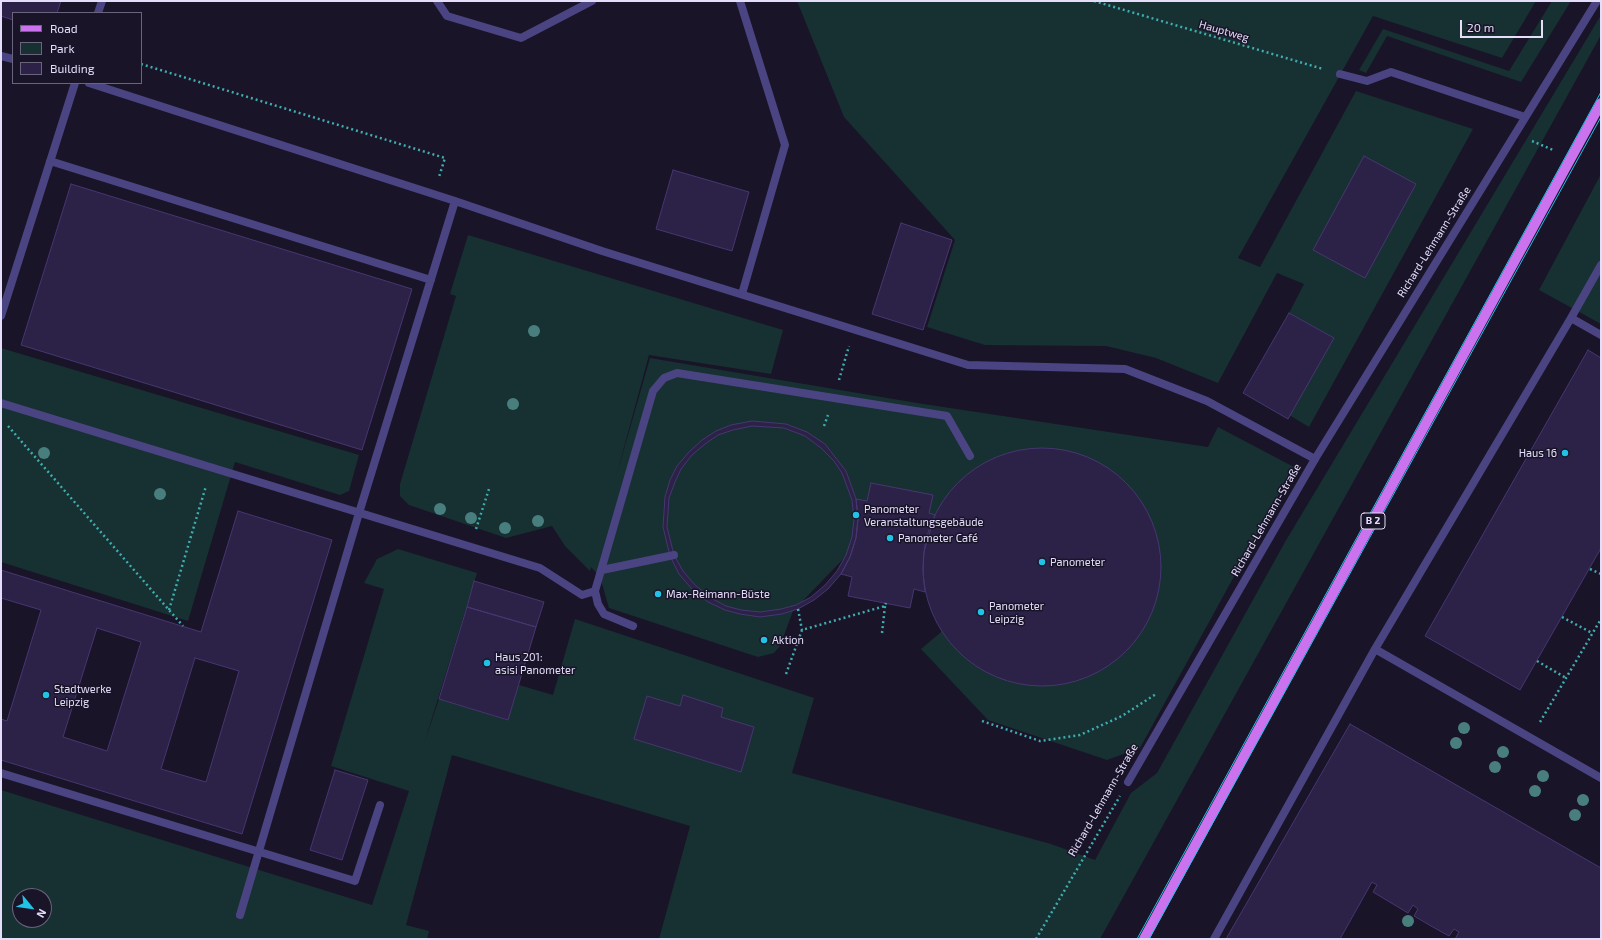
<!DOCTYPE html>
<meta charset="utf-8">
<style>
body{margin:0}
#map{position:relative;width:1602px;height:940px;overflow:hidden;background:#191428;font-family:"Exo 2",sans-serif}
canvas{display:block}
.frame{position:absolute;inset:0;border:2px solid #e4defb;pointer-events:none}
.legend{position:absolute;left:12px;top:12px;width:130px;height:72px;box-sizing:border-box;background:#191428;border:1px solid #6a657c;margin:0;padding:5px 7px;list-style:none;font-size:12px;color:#e4defb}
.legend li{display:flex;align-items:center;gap:8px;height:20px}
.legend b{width:20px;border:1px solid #6a657c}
.north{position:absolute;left:12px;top:888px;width:40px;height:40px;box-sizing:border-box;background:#191428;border:1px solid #6a657c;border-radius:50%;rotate:119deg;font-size:11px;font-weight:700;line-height:16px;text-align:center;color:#e4defb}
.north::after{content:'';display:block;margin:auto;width:14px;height:18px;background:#20c2e6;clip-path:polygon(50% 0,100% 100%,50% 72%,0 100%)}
.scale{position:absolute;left:1460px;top:20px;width:83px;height:18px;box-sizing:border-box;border:2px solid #e4defb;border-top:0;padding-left:5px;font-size:12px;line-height:14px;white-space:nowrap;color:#e4defb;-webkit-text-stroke:3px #191428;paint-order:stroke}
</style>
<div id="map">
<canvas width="1602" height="940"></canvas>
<div class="frame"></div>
<ul class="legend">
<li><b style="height:5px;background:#cb72ef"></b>Road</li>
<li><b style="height:11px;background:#173032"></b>Park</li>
<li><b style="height:11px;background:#2c2247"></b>Building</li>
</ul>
<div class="north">N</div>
<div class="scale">20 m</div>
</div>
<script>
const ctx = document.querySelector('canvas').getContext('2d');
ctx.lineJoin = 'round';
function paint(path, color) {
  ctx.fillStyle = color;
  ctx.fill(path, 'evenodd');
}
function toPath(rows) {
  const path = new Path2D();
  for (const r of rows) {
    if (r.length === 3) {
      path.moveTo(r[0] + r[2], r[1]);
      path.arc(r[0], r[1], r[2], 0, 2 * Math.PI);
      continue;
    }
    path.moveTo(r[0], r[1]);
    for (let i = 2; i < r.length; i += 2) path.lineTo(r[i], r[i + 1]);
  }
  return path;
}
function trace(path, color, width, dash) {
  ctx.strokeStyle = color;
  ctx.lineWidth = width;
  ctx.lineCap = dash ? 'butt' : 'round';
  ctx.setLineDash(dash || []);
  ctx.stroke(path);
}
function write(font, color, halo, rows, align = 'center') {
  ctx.font = font + ' "Exo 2",sans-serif';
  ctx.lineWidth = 3;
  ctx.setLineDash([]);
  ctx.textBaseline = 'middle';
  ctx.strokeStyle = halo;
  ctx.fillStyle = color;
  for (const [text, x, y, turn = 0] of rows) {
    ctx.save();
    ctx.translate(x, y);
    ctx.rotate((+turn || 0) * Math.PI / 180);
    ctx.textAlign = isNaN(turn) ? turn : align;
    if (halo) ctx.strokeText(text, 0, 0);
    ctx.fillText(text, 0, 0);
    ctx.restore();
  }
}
const green = toPath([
 [797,1,1536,1,1502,58,1373,16,1238,258,1260,267,1356,91,1473,129,1309,427,1289,415,1333,338,1289,313,1304,284,1277,273,1218,383,1156,358,1106,346,985,345,927,327,955,240,844,117],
 [1552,1,1571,1,1521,82,1387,36,1366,73,1359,70,1383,29,1509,71],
 [1601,15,1601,35,1100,939,659,939,690,826,452,755,406,925,429,931,427,939,1,939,1,790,372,905,409,791,331,766,384,589,364,583,377,559,398,549,477,573,424,744,439,699,507,720,519,685,553,695,575,619,814,698,792,773,1051,844,1095,860,1131,793,1157,773,1285,542],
 [20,896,44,896,44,920,20,920],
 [1601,174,1601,324,1539,290],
 [468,235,783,330,771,374,649,355,616,477,650,358,917,403,1208,447,1218,427,1294,467,1140,748,1107,760,988,720,921,649,947,627,903,497,793,611,780,646,774,653,758,657,609,608,600,577,591,567,590,571,565,546,552,526,506,538,409,505,400,496,400,484,456,296,450,294],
 [1,348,359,455,349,491,340,495,235,462,188,621,1,562]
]);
const building = toPath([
 [1,1,61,1,57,13,13,13,13,20,1,16,1,1],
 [1364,156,1416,184,1365,278,1313,250,1364,156],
 [673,170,749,192,732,251,656,229,673,170],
 [71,184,412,289,362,450,21,345,71,184],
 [901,223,952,240,923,330,872,314,901,223],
 [1289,313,1334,338,1288,419,1243,393,1289,313],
 [1588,350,1601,358,1601,548,1520,690,1425,636,1588,350],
 [752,421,786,424,807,432,825,444,846,471,856,499,858,519,856,538,850,557,841,574,828,589,814,600,798,609,782,614,760,617,740,614,725,610,708,602,692,589,679,574,670,556,663,527,665,497,670,480,677,466,689,452,702,440,716,431,731,425,752,421],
 [752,426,784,428,805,436,821,448,834,461,842,473,852,500,854,519,852,537,846,555,837,571,825,585,811,597,796,605,781,609,760,612,741,610,726,606,711,598,695,585,683,571,674,555,667,527,669,498,675,482,681,469,692,455,705,444,718,435,733,430,752,426],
 [1042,567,119],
 [871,483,933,495,929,513,935,515,924,552,923,572,925,592,914,589,910,608,848,596,852,577,841,574,850,557,856,538,858,519,856,499,867,501,871,483],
 [238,511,332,540,242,834,1,760,1,719,7,721,41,610,1,598,1,570,201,632,238,511],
 [97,628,141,642,107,751,63,737,97,628],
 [195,658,239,671,206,782,161,769,195,658],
 [474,581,544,602,536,627,467,607,474,581],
 [467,607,536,627,508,720,439,699,467,607],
 [683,695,723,708,721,717,754,727,741,772,634,739,647,696,680,706,683,695],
 [1350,724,1601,868,1601,939,1455,939,1459,932,1454,929,1449,936,1431,926,1414,916,1418,909,1413,905,1408,913,1373,892,1377,885,1372,882,1340,939,1226,939,1350,724],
 [335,770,368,780,342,860,310,850,335,770]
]);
const path = toPath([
 [1094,1,1323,69],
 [141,64,445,158,439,177],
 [1532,141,1553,150],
 [839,380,849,346],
 [8,426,183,626],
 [824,426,828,415],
 [476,529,489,489],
 [1590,569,1601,574],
 [798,609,802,630],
 [169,610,206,486],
 [1562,617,1592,633],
 [882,633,885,606],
 [1537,661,1566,678],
 [786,674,802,630,885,606,886,603],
 [982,721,1040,741,1080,735,1122,716,1156,694],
 [1540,722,1601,619],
 [1036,939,1120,796]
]);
const service = toPath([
 [437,1,447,16,521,38,592,1],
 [740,1,785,145,742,294],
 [98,13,102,1],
 [1,56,13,59],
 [1340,74,1367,81,1391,72,1525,117],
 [89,83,455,201,602,251,968,365,1125,369,1207,401,1315,459],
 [50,161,431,280],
 [1,316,75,83],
 [1571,318,1601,265],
 [1601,335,1571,318,1375,649,1601,778],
 [1,403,540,568,582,595,595,591,598,604,604,614,633,626],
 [602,570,674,555],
 [595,591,653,391,664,378,677,373,947,416,970,456],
 [1,773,355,881,380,805],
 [240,915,359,513,455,201],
 [1214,939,1375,649]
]);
const minor = toPath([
 [1128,782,1315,459,1597,1]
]);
const primary = toPath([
 [1144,939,1601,103]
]);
const tram = toPath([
 [1137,939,1601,92],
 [1149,939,1601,117]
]);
const trees = [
 [534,331],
 [513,404],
 [44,453],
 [160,494],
 [440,509],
 [471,518],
 [538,521],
 [505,528],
 [1464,728],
 [1456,743],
 [1503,752],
 [1495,767],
 [1543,776],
 [1535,791],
 [1583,800],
 [1575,815],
 [1408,921]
];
const markers = [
 [1565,453,4,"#20c2e6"],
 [856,515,4,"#20c2e6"],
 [890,538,4,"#20c2e6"],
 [1042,562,4,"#20c2e6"],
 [658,594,4,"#20c2e6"],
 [981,612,4,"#20c2e6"],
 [764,640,4,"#20c2e6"],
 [487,663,4,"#20c2e6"],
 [46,695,4,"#20c2e6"]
];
const shields = [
 [1373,521,24]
];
const shieldNames = [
 ["B 2",1373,521]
];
const streetNames = [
 ["Hauptweg",1224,31,16],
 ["Richard-Lehmann-Straße",1434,242,-58],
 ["Richard-Lehmann-Straße",1266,520,-60],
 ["Richard-Lehmann-Straße",1103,800,-60]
];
const poiNames = [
 ["Haus 16",1557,453,"right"],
 ["Panometer",864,509],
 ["Veranstaltungsgebäude",864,522],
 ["Panometer Café",898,538],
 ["Panometer",1050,562],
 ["Max-Reimann-Büste",666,594],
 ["Panometer",989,606],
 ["Leipzig",989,619],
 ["Aktion",772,640],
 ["Haus 201:",495,657],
 ["asisi Panometer",495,670],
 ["Stadtwerke",54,689],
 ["Leipzig",54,702]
];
paint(green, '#173032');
paint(building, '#2c2247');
trace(building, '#473671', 1);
trace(path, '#3fadaf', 2.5, [2, 3]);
trace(service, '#4b4482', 8);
trace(minor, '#4b4482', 8);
trace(primary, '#cb72ef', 10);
trace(tram, '#20c2e6', 1);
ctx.fillStyle = '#497e7e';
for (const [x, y] of trees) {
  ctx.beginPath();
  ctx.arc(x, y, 6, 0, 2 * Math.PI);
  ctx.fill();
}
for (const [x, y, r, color] of markers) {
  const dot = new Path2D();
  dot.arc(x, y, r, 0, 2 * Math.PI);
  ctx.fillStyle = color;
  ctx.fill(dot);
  trace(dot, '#191428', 1.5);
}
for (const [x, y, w] of shields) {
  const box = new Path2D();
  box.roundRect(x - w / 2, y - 8, w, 16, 3);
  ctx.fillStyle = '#191428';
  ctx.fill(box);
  trace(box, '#e4defb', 1);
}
write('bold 10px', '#e4defb', null, shieldNames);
write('11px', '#e4defb', '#191428', streetNames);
write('11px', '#e4defb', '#191428', poiNames, 'left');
</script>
